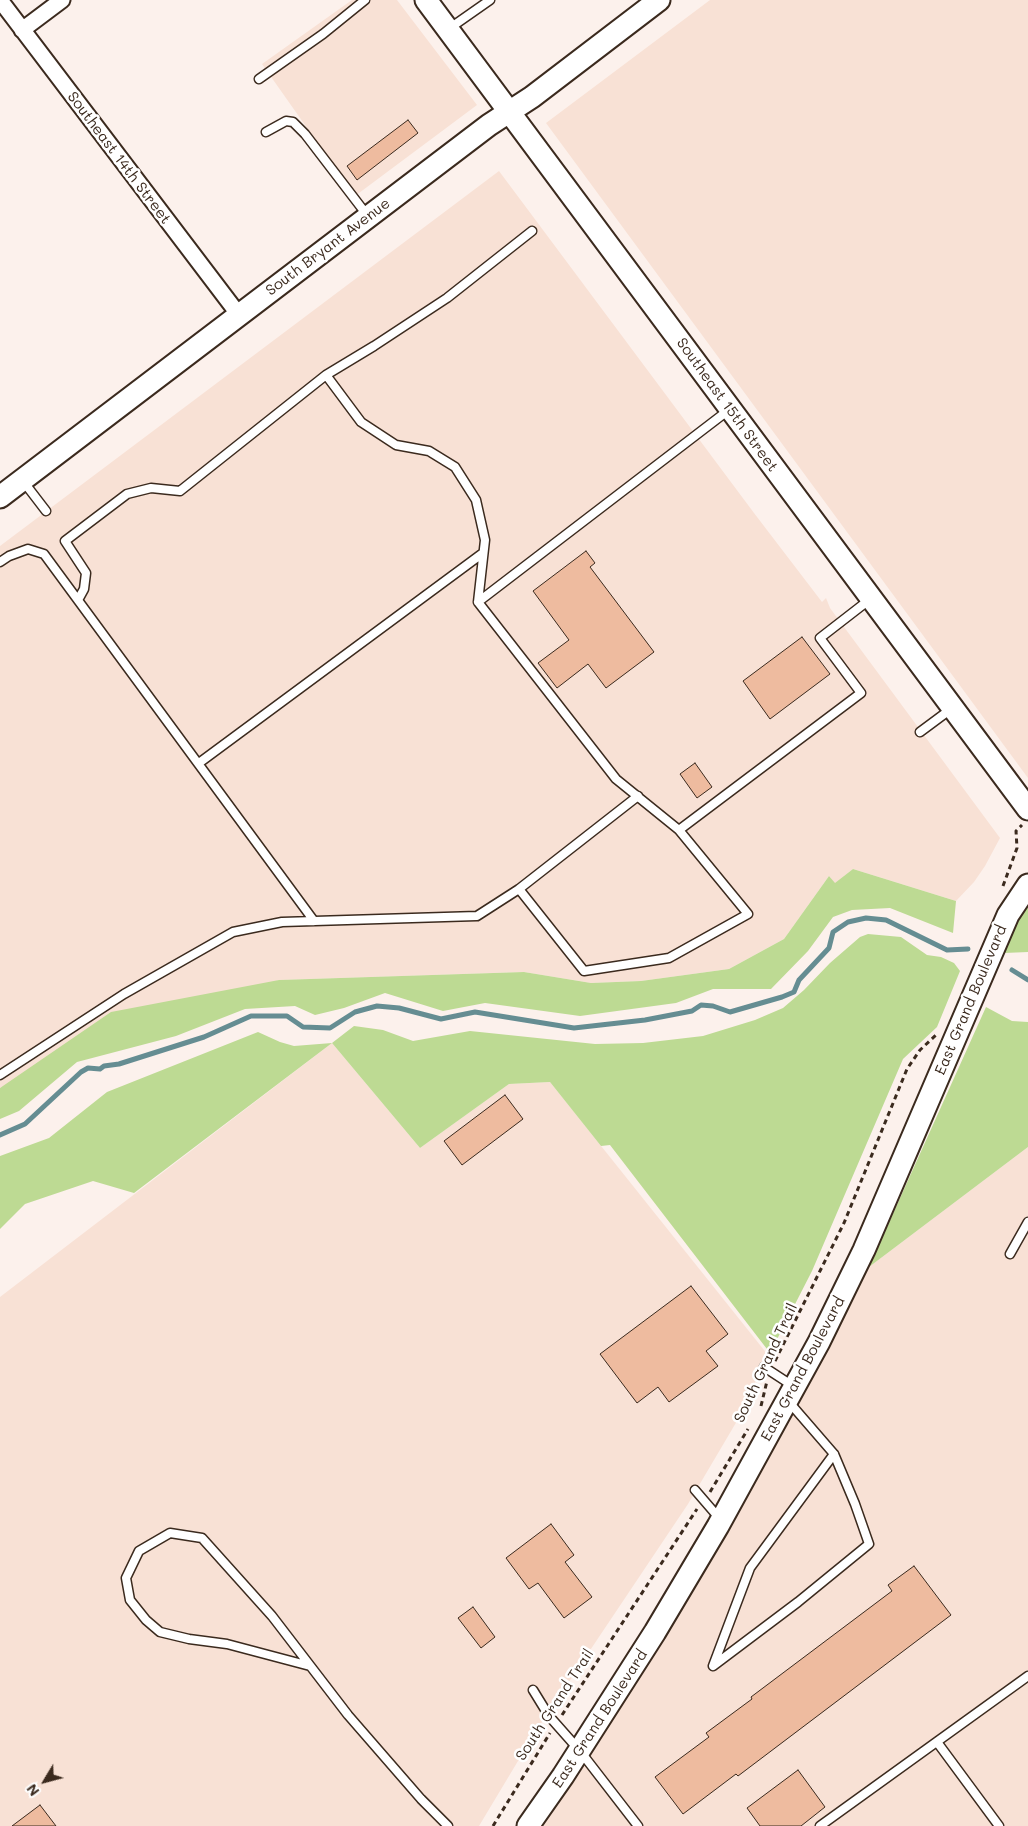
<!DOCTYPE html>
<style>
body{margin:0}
#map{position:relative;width:1028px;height:1826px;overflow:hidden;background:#fcf1ec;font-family:Mali,sans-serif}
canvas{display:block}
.north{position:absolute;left:20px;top:1756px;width:50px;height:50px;-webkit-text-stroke:4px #fff;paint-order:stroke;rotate:233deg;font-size:14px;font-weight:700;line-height:20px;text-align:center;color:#3b2a1e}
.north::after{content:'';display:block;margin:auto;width:18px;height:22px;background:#3b2a1e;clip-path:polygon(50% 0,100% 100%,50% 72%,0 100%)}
</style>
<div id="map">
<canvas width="1028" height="1826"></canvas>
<div class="north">N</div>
</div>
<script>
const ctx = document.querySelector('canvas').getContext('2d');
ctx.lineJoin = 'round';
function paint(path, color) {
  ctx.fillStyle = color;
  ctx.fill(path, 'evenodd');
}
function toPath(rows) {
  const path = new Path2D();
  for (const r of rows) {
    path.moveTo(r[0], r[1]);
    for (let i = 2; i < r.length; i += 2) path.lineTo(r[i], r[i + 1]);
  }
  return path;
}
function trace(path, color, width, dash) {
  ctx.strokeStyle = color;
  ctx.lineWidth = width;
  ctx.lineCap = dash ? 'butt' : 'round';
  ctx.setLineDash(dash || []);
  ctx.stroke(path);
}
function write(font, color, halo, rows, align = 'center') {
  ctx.font = font + ' Mali,sans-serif';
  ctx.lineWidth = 5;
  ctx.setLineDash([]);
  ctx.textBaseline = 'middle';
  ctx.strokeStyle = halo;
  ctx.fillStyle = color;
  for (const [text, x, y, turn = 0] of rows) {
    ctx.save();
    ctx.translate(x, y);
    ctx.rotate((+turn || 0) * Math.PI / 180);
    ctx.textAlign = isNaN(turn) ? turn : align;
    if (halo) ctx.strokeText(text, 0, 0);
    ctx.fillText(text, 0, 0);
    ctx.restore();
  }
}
const built = toPath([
 [352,0,397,0,477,105,355,196,262,64],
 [710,0,1028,0,1028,778,546,123],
 [499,171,754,513,822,602,826,598,830,608,1000,838,985,866,974,882,956,901,853,869,835,884,829,876,784,939,729,969,641,981,591,983,524,972,279,980,0,1088,0,546],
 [332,1043,420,1148,509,1084,550,1082,768,1355,737,1421,688,1504,536,1731,479,1826,0,1826,0,1297],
 [1028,1147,1028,1826,541,1826,575,1778,693,1590,784,1431,869,1267]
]);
const green = toPath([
 [853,869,956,901,953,933,890,908,852,910,833,917,808,951,771,989,713,989,676,1003,580,1016,485,1003,443,1011,385,993,344,1008,315,1015,295,1006,245,1009,176,1036,77,1062,19,1111,0,1119,0,1088,111,1012,279,980,524,972,591,983,641,981,729,969,784,939,829,876,835,883],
 [1028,904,1028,952,1004,953,1007,938,1021,908],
 [868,934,901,937,927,955,941,957,954,963,960,971,937,1027,903,1059,812,1271,770,1353,610,1145,601,1146,550,1082,509,1084,420,1148,332,1043,134,1193,93,1181,25,1204,0,1229,0,1156,49,1138,107,1092,258,1032,280,1042,294,1046,332,1043,354,1026,383,1030,413,1041,470,1031,595,1044,643,1043,703,1036,755,1020,783,1008,804,990,830,963,860,937],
 [986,1007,1012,1021,1028,1022,1028,1147,869,1267]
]);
const stream = toPath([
 [1012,970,1028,980],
 [0,1135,25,1124,81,1072,88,1068,100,1069,104,1066,119,1064,204,1037,251,1016,287,1016,303,1027,330,1028,355,1012,377,1006,399,1008,441,1019,475,1012,574,1028,645,1020,692,1011,701,1005,713,1006,730,1012,782,997,794,992,799,980,829,948,833,932,848,922,866,918,886,920,947,950,968,949]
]);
const building = toPath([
 [408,120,418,133,357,180,347,166,408,120],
 [586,551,595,563,590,567,654,652,606,688,588,664,557,688,538,663,569,640,533,591,586,551],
 [802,637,830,674,770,719,743,681,802,637],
 [695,763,712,787,697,798,680,774,695,763],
 [505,1095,523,1119,462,1165,444,1141,505,1095],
 [691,1286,728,1334,706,1351,718,1366,669,1402,658,1387,637,1403,600,1354,691,1286],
 [551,1524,574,1555,565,1562,592,1597,564,1618,538,1583,529,1589,506,1558,551,1524],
 [914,1566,951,1615,738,1776,736,1774,683,1814,655,1777,709,1737,706,1733,752,1699,751,1697,892,1591,888,1585,914,1566],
 [473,1607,495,1637,481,1648,458,1618,473,1607],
 [798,1770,825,1807,801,1826,760,1826,747,1808,798,1770],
 [40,1805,56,1826,12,1826,40,1805]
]);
const path = toPath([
 [1003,886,1017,848,1016,831,1022,825],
 [775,1361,844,1223,907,1069,920,1050,936,1035],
 [761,1406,767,1381],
 [710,1492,748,1429],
 [562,1715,697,1509],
 [493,1826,550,1733]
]);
const lane = toPath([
 [450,28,490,0],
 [259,79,323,34,365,0],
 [266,132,286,121,293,122,305,134,367,215],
 [326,375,374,346,447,298,532,231],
 [730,409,478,602,616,779,679,830,861,693,820,638,869,600],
 [23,481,46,511],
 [0,562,9,556,28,549,44,554,314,921],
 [78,600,84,589,86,573,65,541,127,494,151,488,180,491,326,375,361,422,396,445,429,451,455,467,476,500,485,540,478,602],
 [920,732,951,709],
 [199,763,483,553],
 [519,889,638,796],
 [0,1075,124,994,233,932,282,922,477,916,519,889,584,971,669,958,748,914,679,830],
 [1010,1254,1028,1222],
 [764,1367,793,1386],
 [789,1402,834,1454,855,1504,869,1544,798,1602,713,1666,750,1568,834,1454],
 [695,1490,720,1519],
 [310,1666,227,1644,189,1639,160,1632,146,1620,130,1600,126,1578,139,1551,170,1533,202,1538,272,1616,348,1715,421,1799,448,1826],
 [533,1690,549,1716,580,1751,638,1826],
 [937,1742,999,1826],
 [820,1826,1028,1676]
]);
const street = toPath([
 [0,0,239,315],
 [22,30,62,0]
]);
const secondary = toPath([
 [426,0,1028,809],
 [0,497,489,125,532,97,659,0],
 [528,1826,563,1776,655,1632,718,1526,819,1342,864,1250,1008,915,1028,885]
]);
const streetNames = [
 ["Southeast 14th Street",119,158,53],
 ["South Bryant Avenue",328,247,-37],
 ["Southeast 15th Street",727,405,54],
 ["East Grand Boulevard",971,1000,-67],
 ["South Grand Trail",766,1363,-65],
 ["East Grand Boulevard",803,1369,-62],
 ["South Grand Trail",555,1705,-57],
 ["East Grand Boulevard",600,1719,-57]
];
paint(built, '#f8e1d5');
paint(green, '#bdda93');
trace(stream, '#658d92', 5);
paint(building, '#eebb9f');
trace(building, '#3b2a1e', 1);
trace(lane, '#3b2a1e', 11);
trace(street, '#3b2a1e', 19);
trace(secondary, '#3b2a1e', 25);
trace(path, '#3b2a1e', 3, [5, 4]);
trace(lane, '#fff', 8);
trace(street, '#fff', 15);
trace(secondary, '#fff', 21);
write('15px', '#3b2a1e', '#fff', streetNames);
</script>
